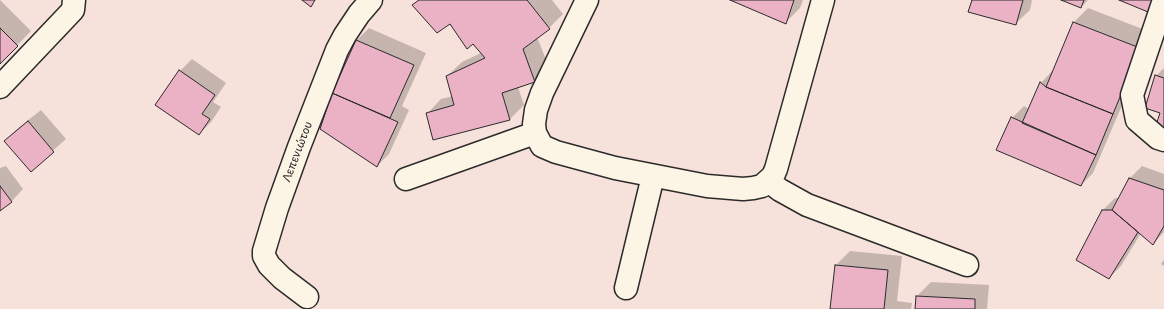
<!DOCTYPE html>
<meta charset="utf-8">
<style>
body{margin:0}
canvas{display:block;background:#f7e1db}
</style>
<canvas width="1164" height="309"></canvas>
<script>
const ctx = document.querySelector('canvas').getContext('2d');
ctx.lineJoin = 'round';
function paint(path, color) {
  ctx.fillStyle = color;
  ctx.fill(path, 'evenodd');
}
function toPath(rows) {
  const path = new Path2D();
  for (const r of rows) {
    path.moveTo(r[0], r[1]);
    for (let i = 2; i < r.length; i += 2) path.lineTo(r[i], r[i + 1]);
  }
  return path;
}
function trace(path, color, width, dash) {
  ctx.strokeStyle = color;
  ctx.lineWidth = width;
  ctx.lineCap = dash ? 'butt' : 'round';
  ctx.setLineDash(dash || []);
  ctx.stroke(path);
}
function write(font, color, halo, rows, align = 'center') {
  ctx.font = font + ' "Playpen Sans",sans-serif';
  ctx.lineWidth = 3.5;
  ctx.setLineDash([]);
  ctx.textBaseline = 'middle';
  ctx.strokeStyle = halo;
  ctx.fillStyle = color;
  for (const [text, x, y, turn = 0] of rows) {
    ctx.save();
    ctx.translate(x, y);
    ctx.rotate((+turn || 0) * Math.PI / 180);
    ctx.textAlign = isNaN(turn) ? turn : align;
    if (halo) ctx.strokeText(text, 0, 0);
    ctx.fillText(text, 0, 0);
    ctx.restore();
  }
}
const shadow = toPath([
 [0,0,31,31,0,63],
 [419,0,552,0,563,14,549,28,537,37,549,67,535,81,518,87,524,105,510,119,434,139,427,114,441,99,453,96,447,76,462,62,481,53,450,22],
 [733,0,803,0,800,8,785,23],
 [973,0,1032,0,1030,10,1015,24],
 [1064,0,1088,0,1081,7],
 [1088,8,1153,33,1093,173,1081,185,1012,118,1024,106,1029,109,1041,83,1052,71,1054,72,1074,22],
 [1142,43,1121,97,1119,97],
 [369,28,426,53,402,106,409,110,389,154,377,166,321,129,333,93,357,40],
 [192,59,226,83,213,102,221,107,211,122,199,134,180,71],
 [1164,68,1164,130,1156,76],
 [41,110,66,139,31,170,5,141,17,129],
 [6,166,23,189,12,201,0,210,0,168],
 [1142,166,1164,174,1164,232,1153,244,1141,233,1121,266,1109,278,1103,210,1115,198,1119,198,1130,178],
 [850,251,902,256,897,301,912,303,911,309,831,309,836,265],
 [1164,260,1164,266,1161,264],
 [931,282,989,285,987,309,916,309,917,296]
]);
const building = toPath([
 [302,0,315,0,311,7,302,0],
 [419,0,527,0,550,29,523,49,535,82,502,93,510,120,433,140,426,113,454,105,446,76,485,58,473,44,467,49,450,24,437,33,412,5,419,0],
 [730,0,794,0,786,24,730,0],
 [972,0,1023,0,1016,25,968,12,972,0],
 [1061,0,1084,0,1081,8,1061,0],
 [1119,0,1153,0,1148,12,1119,0],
 [1073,22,1140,48,1113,114,1046,87,1073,22],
 [0,28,18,46,0,64,0,28],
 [356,40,414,65,390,118,332,93,356,40],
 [179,70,215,95,202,114,210,119,199,135,155,105,179,70],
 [1155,75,1164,78,1164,131,1155,128,1160,113,1145,108,1155,75],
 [1040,82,1046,87,1113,114,1096,155,1022,123,1040,82],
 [332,93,398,122,377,167,320,129,332,93],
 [1011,117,1096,155,1081,186,996,150,1011,117],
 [28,121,54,152,31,172,4,141,28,121],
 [1129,178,1164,190,1164,226,1153,245,1112,210,1129,178],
 [0,186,12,202,0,211,0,186],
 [1102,210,1112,210,1138,232,1109,279,1076,260,1102,210],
 [835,265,888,270,884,309,830,309,835,265],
 [916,296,975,299,975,309,915,309,916,296]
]);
const minor = toPath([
 [587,0,542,93,536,110,534,124,535,133,542,146,556,152,615,168,707,186,743,189,753,188,762,186,773,176,776,169,823,0],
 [1164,0,1132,95,1137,120,1158,138,1164,140],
 [0,87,73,10,74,0],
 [406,179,535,133],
 [768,181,780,190,807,205,967,265],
 [626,288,653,176],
 [307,297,282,278,269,265,264,256,264,251,277,208,299,147,337,50,345,35,359,14,371,0]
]);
const streetNames = [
 ["Λεπενιώτου",298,152,-69]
];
paint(shadow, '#0003');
paint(building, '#ebb2c5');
trace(building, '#2b2b2b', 1);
trace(minor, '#2b2b2b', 25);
trace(minor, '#fcf5e5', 22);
write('11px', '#2b2b2b', '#fcf5e5', streetNames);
</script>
